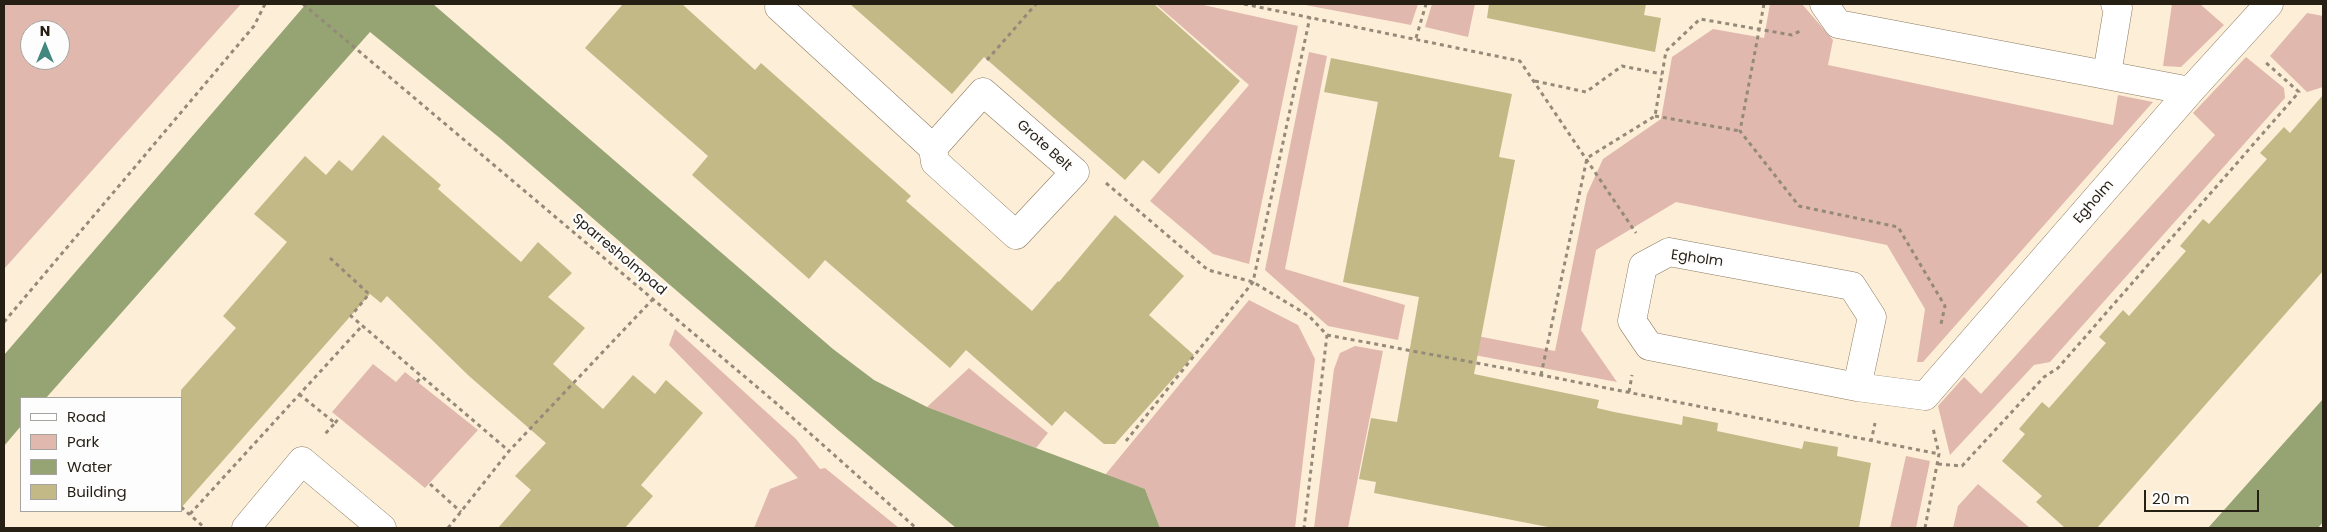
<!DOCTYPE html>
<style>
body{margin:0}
#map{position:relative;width:2327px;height:532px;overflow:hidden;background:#fdeed7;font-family:Poppins,sans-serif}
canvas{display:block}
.frame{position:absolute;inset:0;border:5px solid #261f14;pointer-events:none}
.legend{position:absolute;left:20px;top:397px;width:162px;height:115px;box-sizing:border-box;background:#fdfdfd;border:1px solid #a7a4a0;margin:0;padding:6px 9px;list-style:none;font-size:15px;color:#261f14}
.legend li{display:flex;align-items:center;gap:10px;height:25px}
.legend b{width:25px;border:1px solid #a7a4a0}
.north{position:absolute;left:20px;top:20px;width:50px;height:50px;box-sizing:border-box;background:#fdfdfd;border:1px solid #a7a4a0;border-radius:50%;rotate:0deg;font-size:14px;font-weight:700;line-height:20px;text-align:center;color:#261f14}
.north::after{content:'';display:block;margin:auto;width:18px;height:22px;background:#43887f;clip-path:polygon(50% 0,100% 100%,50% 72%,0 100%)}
.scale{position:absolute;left:2144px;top:490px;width:115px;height:22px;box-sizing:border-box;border:2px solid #261f14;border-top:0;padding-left:6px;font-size:15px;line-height:18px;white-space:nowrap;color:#261f14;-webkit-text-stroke:4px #fdfdfd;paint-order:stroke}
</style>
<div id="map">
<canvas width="2327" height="532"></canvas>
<div class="frame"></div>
<ul class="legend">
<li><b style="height:6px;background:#fff"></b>Road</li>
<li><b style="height:14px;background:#e0b8ae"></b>Park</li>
<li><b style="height:14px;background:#96a373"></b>Water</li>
<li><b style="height:14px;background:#c2b986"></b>Building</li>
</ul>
<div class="north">N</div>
<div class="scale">20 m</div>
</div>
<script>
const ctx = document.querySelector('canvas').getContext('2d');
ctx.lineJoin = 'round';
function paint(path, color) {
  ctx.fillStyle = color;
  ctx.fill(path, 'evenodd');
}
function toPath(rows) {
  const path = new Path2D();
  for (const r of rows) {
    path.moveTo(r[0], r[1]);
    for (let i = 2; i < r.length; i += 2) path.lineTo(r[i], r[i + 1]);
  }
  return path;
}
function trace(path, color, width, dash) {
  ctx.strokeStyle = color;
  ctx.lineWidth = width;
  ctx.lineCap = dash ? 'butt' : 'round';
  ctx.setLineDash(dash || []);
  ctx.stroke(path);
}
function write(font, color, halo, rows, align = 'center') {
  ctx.font = font + ' Poppins,sans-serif';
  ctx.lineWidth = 4.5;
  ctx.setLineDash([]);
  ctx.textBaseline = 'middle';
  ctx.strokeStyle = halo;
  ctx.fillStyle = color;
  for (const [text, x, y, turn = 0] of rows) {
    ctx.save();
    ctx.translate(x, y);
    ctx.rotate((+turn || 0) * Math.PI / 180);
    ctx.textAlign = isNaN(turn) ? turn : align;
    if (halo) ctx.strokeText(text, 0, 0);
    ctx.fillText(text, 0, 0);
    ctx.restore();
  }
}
const green = toPath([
 [4,4,241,4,4,269],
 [30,30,60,30,60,60,30,60],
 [1156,4,1199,4,1298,26,1249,264,1213,254,1150,201,1249,85],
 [1300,4,1418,4,1411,25],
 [1432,4,1475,4,1468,37,1425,27],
 [1770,4,1802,4,1833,40,1828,65,2113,125,2118,95,2153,102,1923,362,1917,362,1925,309,1887,245,1676,202,1596,250,1581,330,1617,382,1411,343,1415,324,1555,351,1587,194,1603,159,1661,119,1672,57,1713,29,1764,38],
 [2172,4,2200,4,2224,25,2181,67,2163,66],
 [2307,13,2323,16,2323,87,2307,92,2270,56],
 [1309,52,1327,56,1285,269,1405,305,1398,340,1328,326,1265,270],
 [2246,57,2284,88,2285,98,2050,362,2034,365,1950,455,1938,406,1964,377,1981,394,2215,135,2193,113],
 [1249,300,1298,325,1315,359,1295,528,1160,528,1145,489,1105,475],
 [675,329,796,439,820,469,825,468,899,528,754,528,770,489,798,478,669,345],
 [1355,346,1383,351,1348,528,1314,528,1334,369,1340,353],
 [373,364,396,382,405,372,478,430,425,488,332,412],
 [969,368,1048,433,1036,448,927,407],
 [1906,456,1930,461,1916,528,1890,528],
 [1978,484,2030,528,1953,528,1958,506]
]);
const water = toPath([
 [306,4,433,4,833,349,874,380,927,407,1145,489,1160,528,956,528,839,431,501,139,370,32,46,398,21,398,21,426,4,446,4,355],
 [2323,399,2323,522,2318,528,2208,528]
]);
const building = toPath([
 [623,4,682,4,755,70,761,63,911,196,906,201,1032,311,1058,281,1059,282,1115,215,1184,276,1149,315,1194,355,1115,444,1104,444,1065,411,1052,426,966,350,950,368,825,260,809,279,692,175,708,156,585,48],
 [850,4,1154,4,1240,81,1159,174,1143,160,1125,180,984,57,952,94],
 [1489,4,1646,4,1644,15,1661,18,1655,52,1487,18],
 [1331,58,1512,94,1499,157,1515,160,1474,374,1599,400,1597,408,1614,412,1682,425,1683,416,1718,423,1717,431,1802,449,1804,441,1838,447,1837,456,1871,463,1859,528,1553,528,1374,493,1376,482,1359,479,1371,418,1397,422,1419,297,1343,282,1378,102,1324,92],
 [2323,95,2323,271,2097,528,2065,528,2036,502,2042,496,2002,461,2025,434,2019,429,2042,402,2049,408,2106,343,2099,337,2123,310,2129,316,2186,251,2180,246,2203,219,2209,224,2267,159,2260,153,2284,127,2290,133],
 [383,135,441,185,438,189,521,262,538,242,572,273,548,297,585,328,553,364,603,409,633,375,655,394,666,380,703,413,641,485,653,496,625,528,498,528,531,490,515,476,546,443,469,376,387,296,381,303,370,294,181,508,181,390,236,328,223,316,287,242,254,214,305,156,326,175,339,160,352,171]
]);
const path = toPath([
 [303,4,776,403,916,528],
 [1244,4,1520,61,1636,233],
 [1764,4,1740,131,1799,206,1898,227,1945,306,1941,324],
 [1416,38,1426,4],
 [987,60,1036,4],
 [1535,81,1586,92,1622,66,1662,74],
 [1655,116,1740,131],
 [1106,183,1208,270,1253,282,1309,316,1327,335,1304,528],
 [330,258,369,294,351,316,509,451],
 [4,322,254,26,265,4],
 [1327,335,1541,375,1939,454],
 [1541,375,1587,158,1655,116,1666,51,1700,19,1792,35,1800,31],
 [417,382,421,377],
 [1629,392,1632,375],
 [299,394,335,423,324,435],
 [335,423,339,418],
 [1126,441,1253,282,1310,17],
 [1871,442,1875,423],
 [1938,464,1962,466,2044,377,2058,368,2299,92,2264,61],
 [430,484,461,512],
 [181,507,205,528],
 [190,514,362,326],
 [448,528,509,451,653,299],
 [1925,528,1939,454,1933,428]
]);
const minor = toPath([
 [782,4,779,7,933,148,935,162,1016,235,1075,172,983,92,933,148],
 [1824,4,1838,24,2190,91],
 [2107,74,2118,8,2115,4],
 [1669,252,1852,286,1872,317,1857,387,1649,346,1632,321,1643,266,1669,252],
 [1857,387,1925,396,2190,91,2269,4],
 [246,528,302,461,382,528]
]);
const streetNames = [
 ["Grote Belt",1044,146,42],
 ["Egholm",2094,202,-49],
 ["Sparresholmpad",619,255,40],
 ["Egholm",1697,259,8]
];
paint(green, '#e0b8ae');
paint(water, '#96a373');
paint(building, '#c2b986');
trace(minor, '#8c7b61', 29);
trace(path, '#958a79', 3, [4, 4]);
trace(minor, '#fff', 28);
write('14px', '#261f14', '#fdfdfd', streetNames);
</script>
